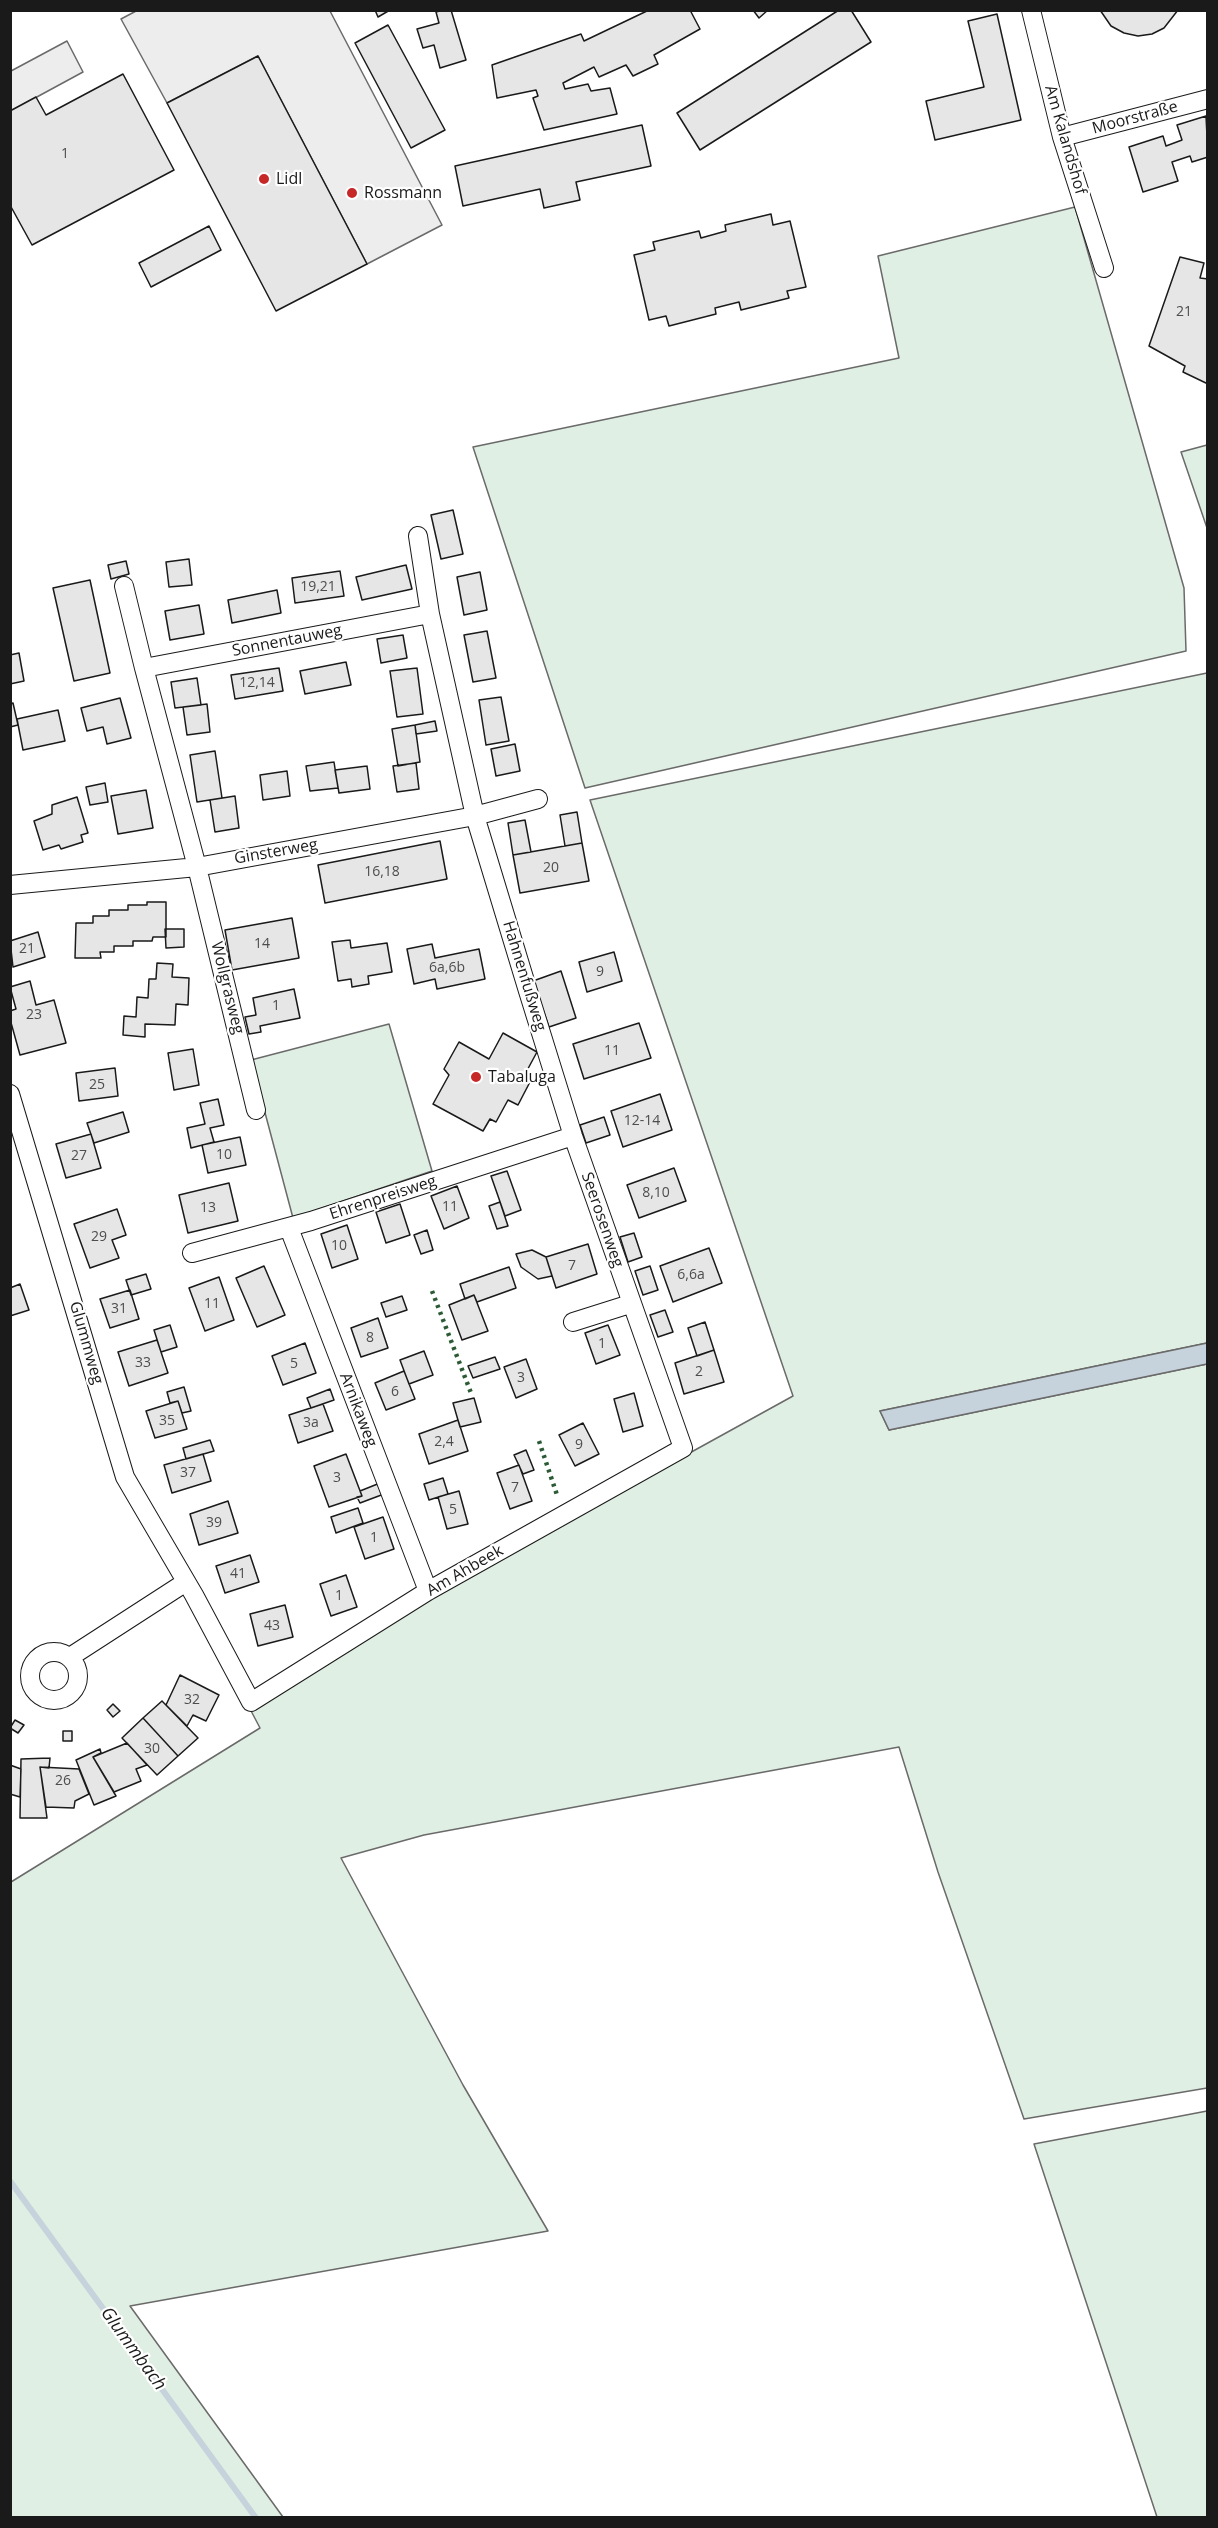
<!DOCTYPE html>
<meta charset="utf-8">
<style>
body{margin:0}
#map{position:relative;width:1218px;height:2528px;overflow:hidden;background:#fff;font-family:"Open Sans",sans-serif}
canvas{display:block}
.frame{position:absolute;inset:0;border:12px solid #1a1a1a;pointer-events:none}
</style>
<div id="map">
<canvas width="1218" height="2528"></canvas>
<div class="frame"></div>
</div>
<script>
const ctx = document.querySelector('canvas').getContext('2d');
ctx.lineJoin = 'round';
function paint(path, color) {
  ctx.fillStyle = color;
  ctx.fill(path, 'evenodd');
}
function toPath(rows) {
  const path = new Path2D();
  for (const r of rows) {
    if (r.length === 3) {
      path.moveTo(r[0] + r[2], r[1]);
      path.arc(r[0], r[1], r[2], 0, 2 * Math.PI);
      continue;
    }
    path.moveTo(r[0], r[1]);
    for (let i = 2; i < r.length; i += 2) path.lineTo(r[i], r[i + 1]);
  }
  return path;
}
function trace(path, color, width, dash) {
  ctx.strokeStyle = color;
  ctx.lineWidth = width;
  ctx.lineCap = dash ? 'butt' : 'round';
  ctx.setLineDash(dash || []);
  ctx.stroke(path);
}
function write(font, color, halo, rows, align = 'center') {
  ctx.font = font + ' "Open Sans",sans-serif';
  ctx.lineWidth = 4.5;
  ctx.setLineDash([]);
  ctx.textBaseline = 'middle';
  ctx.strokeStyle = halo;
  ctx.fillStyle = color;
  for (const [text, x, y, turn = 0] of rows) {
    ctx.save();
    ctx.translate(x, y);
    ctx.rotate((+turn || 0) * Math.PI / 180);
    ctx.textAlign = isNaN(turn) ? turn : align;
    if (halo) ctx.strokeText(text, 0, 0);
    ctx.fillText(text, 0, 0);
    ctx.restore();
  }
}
const green = toPath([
 [1075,207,1184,588,1186,651,585,788,473,447,899,358,878,256,1075,207],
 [1207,445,1208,445,1207,528,1181,452,1207,445],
 [1207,673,1207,1343,880,1411,889,1430,1207,1364,1207,2088,1024,2119,938,1872,899,1747,424,1835,341,1858,463,2085,548,2231,130,2306,283,2517,11,2518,11,1882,260,1728,249,1707,432,1595,793,1396,590,800,1207,673],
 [389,1024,432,1171,293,1218,251,1060,389,1024],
 [1207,2111,1207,2517,1157,2517,1034,2144,1207,2111]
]);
const parking = toPath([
 [138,10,330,11,442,225,367,264,258,56,167,103,121,19,138,10],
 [67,41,83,72,11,111,11,71,67,41]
]);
const water = toPath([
 [1207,1343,1207,1364,889,1430,880,1411,1207,1343]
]);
const stream = toPath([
 [10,2181,256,2518]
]);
const building = toPath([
 [375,10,390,10,378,17,375,10],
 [443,10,451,10,466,60,440,68,434,45,423,48,417,29,439,23,436,12,443,10],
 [649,10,690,10,700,29,654,55,658,64,633,76,626,65,599,77,594,67,563,83,565,89,588,84,591,91,610,88,617,114,544,130,533,98,538,96,536,90,497,98,492,65,581,34,584,41,649,10],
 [753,10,768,10,759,18,753,10],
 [839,10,851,10,871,42,700,150,677,113,839,10],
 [1100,10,1178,10,1164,28,1152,34,1138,36,1124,33,1111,26,1100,10],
 [997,14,1021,120,935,140,926,101,984,87,968,21,997,14],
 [388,25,445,130,411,148,355,43,388,25],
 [258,56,367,264,276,311,167,103,258,56],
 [123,74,174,170,32,245,10,205,10,111,36,97,46,115,123,74],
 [1206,116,1208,157,1192,162,1190,156,1172,162,1178,181,1143,192,1129,147,1163,136,1166,146,1182,140,1177,125,1206,116],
 [642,125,651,166,576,182,580,200,544,208,540,189,463,206,455,166,642,125],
 [771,214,773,225,790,221,806,287,787,291,789,298,741,310,739,302,715,308,716,314,669,326,666,316,649,320,634,255,655,250,653,242,699,231,701,238,726,231,725,225,771,214],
 [209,226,221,250,151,287,139,263,209,226],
 [1180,257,1204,263,1200,278,1208,279,1208,384,1183,372,1185,366,1149,346,1180,257],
 [453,510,463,554,441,559,431,515,453,510],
 [189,559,192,585,169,587,166,562,189,559],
 [126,561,129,574,111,579,108,565,126,561],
 [406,565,412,589,362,600,356,577,406,565],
 [340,571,344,596,295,603,292,578,340,571],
 [480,572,487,610,464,615,457,577,480,572],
 [90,580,110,673,74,681,53,588,90,580],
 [277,590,281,613,232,623,228,600,277,590],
 [199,605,204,634,170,640,165,611,199,605],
 [487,631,496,678,473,682,464,635,487,631],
 [403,635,407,658,381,663,377,639,403,635],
 [19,653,24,681,10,684,10,655,19,653],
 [346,662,351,685,305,694,300,671,346,662],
 [279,668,283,691,235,699,231,675,279,668],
 [417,668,423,714,397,717,390,671,417,668],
 [197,678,201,705,175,708,171,682,197,678],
 [501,697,509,741,486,745,479,700,501,697],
 [120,698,131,738,107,744,103,727,87,731,81,708,120,698],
 [13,703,18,725,10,727,10,704,13,703],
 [207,704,210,732,187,735,183,707,207,704],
 [58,710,65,741,23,750,17,719,58,710],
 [435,721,437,731,416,734,415,725,435,721],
 [415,725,420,762,398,766,392,729,415,725],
 [515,744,520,771,496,776,491,749,515,744],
 [215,751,222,798,197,802,190,755,215,751],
 [334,762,338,788,310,791,306,766,334,762],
 [416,763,419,789,397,792,393,766,416,763],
 [367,766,370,789,339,793,335,770,367,766],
 [287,771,290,796,263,800,260,775,287,771],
 [105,783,108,802,90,805,86,787,105,783],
 [146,790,153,828,118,834,111,796,146,790],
 [235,796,239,828,215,832,210,800,235,796],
 [77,797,88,833,81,835,83,842,61,849,59,845,43,850,34,821,52,814,52,805,77,797],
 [577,812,582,843,565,846,560,815,577,812],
 [525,820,531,852,513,855,508,823,525,820],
 [440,841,447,879,325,903,318,865,440,841],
 [582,843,589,881,520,893,513,855,582,843],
 [147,902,166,902,166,937,153,937,152,941,133,941,133,946,114,946,114,952,100,952,101,958,75,958,76,923,93,923,93,916,109,916,109,910,128,910,128,905,147,905,147,902],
 [292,918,299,958,232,970,225,930,292,918],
 [165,929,184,929,184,947,166,948,165,929],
 [38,932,45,957,13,967,10,941,38,932],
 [350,940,351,948,387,943,392,972,368,976,369,984,352,987,351,979,338,981,332,942,350,940],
 [432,944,435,958,479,949,485,979,437,989,435,979,414,984,407,949,432,944],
 [614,952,622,981,587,992,579,962,614,952],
 [157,963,173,964,172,977,189,978,188,1005,176,1004,175,1025,145,1024,145,1037,123,1035,124,1016,136,1017,137,997,148,998,149,979,156,979,157,963],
 [561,971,576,1018,549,1027,533,981,561,971],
 [30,981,36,1005,54,1000,66,1043,20,1055,10,1019,10,1011,16,1009,10,987,30,981],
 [294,989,300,1018,260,1026,261,1032,249,1034,245,1017,256,1015,253,998,294,989],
 [639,1023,651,1058,584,1079,573,1044,639,1023],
 [503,1033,537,1052,524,1076,531,1080,518,1105,508,1100,496,1122,490,1119,483,1131,433,1104,449,1075,444,1069,459,1042,489,1059,503,1033],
 [193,1049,199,1085,174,1090,168,1053,193,1049],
 [115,1068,118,1096,79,1101,76,1073,115,1068],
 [660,1094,672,1130,623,1147,611,1111,660,1094],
 [218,1099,224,1125,210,1128,214,1142,191,1148,187,1128,205,1124,200,1103,218,1099],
 [123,1112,129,1132,94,1143,87,1123,123,1112],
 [604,1117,610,1135,586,1143,580,1125,604,1117],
 [91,1134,101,1168,66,1178,56,1144,91,1134],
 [240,1137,246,1165,208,1173,202,1145,240,1137],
 [674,1168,686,1201,639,1218,627,1185,674,1168],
 [507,1171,521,1210,505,1216,491,1176,507,1171],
 [229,1183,238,1221,188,1233,179,1195,229,1183],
 [457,1186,469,1218,444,1229,431,1196,457,1186],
 [500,1202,508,1226,497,1229,489,1206,500,1202],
 [400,1204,410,1235,386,1243,376,1212,400,1204],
 [117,1209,126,1235,112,1240,119,1258,90,1268,74,1224,117,1209],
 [347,1225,358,1259,332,1268,321,1234,347,1225],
 [427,1230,433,1250,421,1254,414,1235,427,1230],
 [634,1233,642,1257,628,1262,620,1237,634,1233],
 [588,1244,597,1274,556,1288,546,1257,588,1244],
 [709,1248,722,1283,673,1302,660,1266,709,1248],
 [532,1250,546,1257,552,1276,538,1279,521,1267,516,1254,532,1250],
 [264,1266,285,1315,257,1327,236,1278,264,1266],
 [650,1266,658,1290,643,1295,635,1271,650,1266],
 [509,1267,516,1288,477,1302,474,1295,465,1299,460,1284,509,1267],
 [146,1274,151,1289,131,1295,126,1280,146,1274],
 [219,1277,234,1320,205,1331,189,1288,219,1277],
 [20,1284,29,1310,10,1316,10,1288,20,1284],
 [130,1290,139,1319,110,1328,100,1299,130,1290],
 [474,1295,488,1331,462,1340,449,1305,474,1295],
 [402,1296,407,1310,386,1317,381,1303,402,1296],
 [665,1310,673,1332,658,1337,650,1315,665,1310],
 [378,1318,388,1348,361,1357,351,1328,378,1318],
 [705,1322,714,1350,697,1356,688,1328,705,1322],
 [170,1325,177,1347,161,1352,154,1330,170,1325],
 [608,1325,620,1355,596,1364,585,1333,608,1325],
 [157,1340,168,1373,129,1386,118,1352,157,1340],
 [305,1343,316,1373,283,1385,272,1356,305,1343],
 [714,1350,724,1382,684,1394,675,1363,714,1350],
 [424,1351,433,1375,409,1384,400,1360,424,1351],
 [495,1357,500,1369,473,1378,468,1366,495,1357],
 [526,1359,537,1389,516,1398,504,1367,526,1359],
 [404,1371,415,1399,386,1410,375,1383,404,1371],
 [184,1387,191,1411,182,1413,178,1401,170,1403,167,1392,184,1387],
 [330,1389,334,1400,311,1408,307,1398,330,1389],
 [634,1393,643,1426,623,1432,614,1399,634,1393],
 [474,1398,481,1422,460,1427,453,1403,474,1398],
 [178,1401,187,1429,155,1438,146,1411,178,1401],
 [323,1404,333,1431,298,1443,289,1415,323,1404],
 [458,1420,468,1451,429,1464,419,1434,458,1420],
 [583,1423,599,1454,575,1466,559,1435,583,1423],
 [210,1440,214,1451,186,1459,183,1448,210,1440],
 [526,1450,534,1470,523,1474,514,1455,526,1450],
 [203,1454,211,1481,172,1493,164,1465,203,1454],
 [346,1454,362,1496,329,1507,314,1466,346,1454],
 [519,1465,532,1501,510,1509,497,1473,519,1465],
 [443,1478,448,1494,429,1500,424,1484,443,1478],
 [380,1483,384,1494,360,1503,357,1497,362,1496,360,1491,380,1483],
 [459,1491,468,1524,447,1529,438,1497,459,1491],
 [228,1501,238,1533,199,1545,190,1514,228,1501],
 [358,1508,363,1523,336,1533,331,1517,358,1508],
 [383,1517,394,1549,365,1559,354,1527,383,1517],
 [250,1555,259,1582,225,1593,216,1566,250,1555],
 [346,1575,357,1607,331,1616,320,1584,346,1575],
 [285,1605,293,1637,258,1646,250,1614,285,1605],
 [180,1675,219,1695,206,1721,193,1715,187,1726,166,1705,180,1675],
 [162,1701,198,1738,178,1756,143,1718,162,1701],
 [113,1704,120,1711,113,1717,107,1710,113,1704],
 [143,1718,178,1756,157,1775,122,1738,143,1718],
 [15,1720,24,1725,18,1733,10,1728,15,1720],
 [63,1731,72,1731,72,1741,63,1741,63,1731],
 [127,1743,147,1765,136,1769,141,1781,114,1792,93,1757,127,1743],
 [100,1749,101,1753,93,1757,116,1796,94,1805,76,1760,100,1749],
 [50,1758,49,1768,40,1767,47,1818,20,1818,21,1759,50,1758],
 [10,1765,21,1769,20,1797,10,1794,10,1765],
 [40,1767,79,1769,89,1794,75,1801,74,1808,46,1807,40,1767]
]);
const minor = toPath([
 [1031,10,1062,137,1104,268],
 [1062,137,1208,99],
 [418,536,430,614],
 [124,586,144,668],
 [10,885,197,867,475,816,538,799],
 [10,1094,125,1477,194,1595,251,1702,428,1591,683,1448,573,1136,528,991,475,816,430,614,144,668,197,867,256,1110],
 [289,1228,428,1591],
 [192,1253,311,1221,573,1136],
 [573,1322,630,1304],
 [54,1676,24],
 [70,1657,186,1582]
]);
const hedge = toPath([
 [432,1291,471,1393],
 [539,1441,558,1498]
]);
const markers = [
 [264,179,6,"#c62828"],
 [352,193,6,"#c62828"],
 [476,1077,6,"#c62828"]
];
const numberNames = [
 ["1",65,154],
 ["21",1184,312],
 ["19,21",318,587],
 ["12,14",257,683],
 ["20",551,868],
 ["16,18",382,872],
 ["14",262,944],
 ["21",27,949],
 ["6a,6b",447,968],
 ["9",600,972],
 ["1",276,1006],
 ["23",34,1015],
 ["11",612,1051],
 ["25",97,1085],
 ["12-14",642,1121],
 ["10",224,1155],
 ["27",79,1156],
 ["8,10",656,1193],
 ["11",450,1207],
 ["13",208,1208],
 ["29",99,1237],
 ["10",339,1246],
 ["7",572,1266],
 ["6,6a",691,1275],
 ["11",212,1304],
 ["31",119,1309],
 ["8",370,1338],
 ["1",602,1344],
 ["33",143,1363],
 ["5",294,1364],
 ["2",699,1372],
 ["3",521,1378],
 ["6",395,1392],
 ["35",167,1421],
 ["3a",311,1423],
 ["2,4",444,1442],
 ["9",579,1445],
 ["37",188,1473],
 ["3",337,1478],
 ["7",515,1488],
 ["5",453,1510],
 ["39",214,1523],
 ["1",374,1538],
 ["41",238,1574],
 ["1",339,1596],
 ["43",272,1626],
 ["32",192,1700],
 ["30",152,1749],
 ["26",63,1781]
];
const streetNames = [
 ["Moorstraße",1135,118,-15],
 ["Am Kalandshof",1065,140,74],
 ["Sonnentauweg",287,641,-11],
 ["Ginsterweg",276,852,-10],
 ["Hahnenfußweg",524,976,73],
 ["Wollgrasweg",227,988,76],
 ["Ehrenpreisweg",383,1198,-18],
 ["Seerosenweg",602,1220,71],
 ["Glummweg",86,1343,74],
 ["Arnikaweg",358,1410,69],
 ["Am Ahbeek",465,1571,-30]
];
const poiNames = [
 ["Lidl",276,179],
 ["Rossmann",364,193],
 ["Tabaluga",488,1077]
];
const waterNames = [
 ["Glummbach",133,2349,54]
];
paint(green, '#e0efe3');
trace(green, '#6a6a6a', 1.5);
paint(parking, '#ededed');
trace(parking, '#6a6a6a', 1.5);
paint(water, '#c6d2dc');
trace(water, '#6a6a6a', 1.5);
trace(stream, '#c6d2dc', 6);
paint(building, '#e6e6e6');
trace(building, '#1a1a1a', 1.5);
trace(minor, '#1a1a1a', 20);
trace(minor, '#fff', 18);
trace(hedge, '#2b5a34', 4.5, [3, 4.5]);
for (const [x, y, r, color] of markers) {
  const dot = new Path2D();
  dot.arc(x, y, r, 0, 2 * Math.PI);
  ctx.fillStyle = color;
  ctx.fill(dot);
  trace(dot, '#fff', 2);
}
write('14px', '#4d4d4d', null, numberNames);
write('16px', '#1a1a1a', '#fff', streetNames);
write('16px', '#1a1a1a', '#fff', poiNames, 'left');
write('italic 18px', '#1a1a1a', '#fff', waterNames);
</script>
